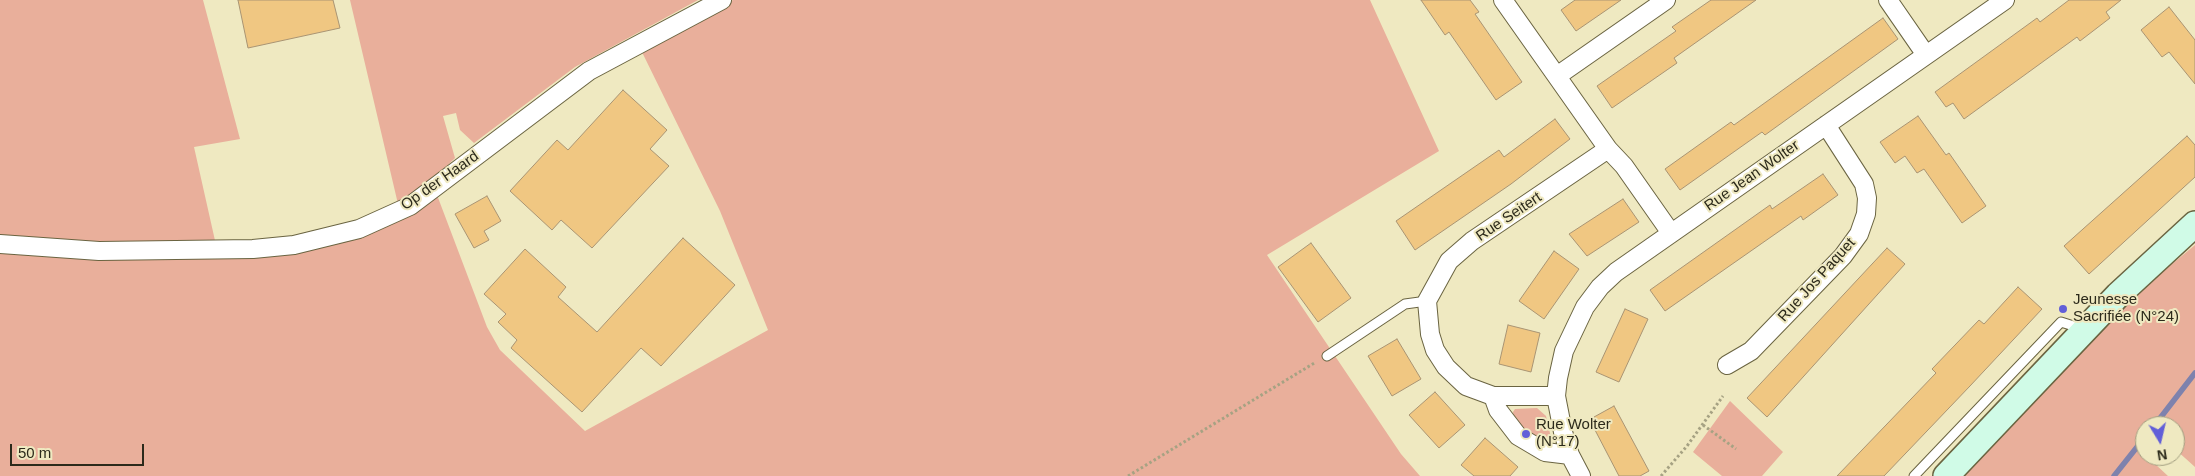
<!DOCTYPE html>
<meta charset="utf-8">
<style>
body{margin:0}
#map{position:relative;width:2195px;height:476px;overflow:hidden;background:#efe9c1;font-family:Arial,sans-serif}
canvas{display:block}
.north{position:absolute;left:2135px;top:416px;width:50px;height:50px;box-sizing:border-box;background:#efe9c1;border:1px solid #a19d7f;border-radius:50%;rotate:171deg;font-size:14px;font-weight:700;line-height:20px;text-align:center;color:#2c2a1b}
.north::after{content:'';display:block;margin:auto;width:18px;height:22px;background:#625fd8;clip-path:polygon(50% 0,100% 100%,50% 72%,0 100%)}
.scale{position:absolute;left:10px;top:444px;width:134px;height:22px;box-sizing:border-box;border:2px solid #2c2a1b;border-top:0;padding-left:6px;font-size:15px;line-height:18px;white-space:nowrap;color:#2c2a1b;-webkit-text-stroke:4px #efe9c1;paint-order:stroke}
</style>
<div id="map">
<canvas width="2195" height="476"></canvas>
<div class="north">N</div>
<div class="scale">50 m</div>
</div>
<script>
const ctx = document.querySelector('canvas').getContext('2d');
ctx.lineJoin = 'round';
function paint(path, color) {
  ctx.fillStyle = color;
  ctx.fill(path, 'evenodd');
}
function toPath(rows) {
  const path = new Path2D();
  for (const r of rows) {
    path.moveTo(r[0], r[1]);
    for (let i = 2; i < r.length; i += 2) path.lineTo(r[i], r[i + 1]);
  }
  return path;
}
function trace(path, color, width, dash) {
  ctx.strokeStyle = color;
  ctx.lineWidth = width;
  ctx.lineCap = dash ? 'butt' : 'round';
  ctx.setLineDash(dash || []);
  ctx.stroke(path);
}
function write(font, color, halo, rows, align = 'center') {
  ctx.font = font + ' Arial,sans-serif';
  ctx.lineWidth = 4;
  ctx.setLineDash([]);
  ctx.textBaseline = 'middle';
  ctx.strokeStyle = halo;
  ctx.fillStyle = color;
  for (const [text, x, y, turn = 0] of rows) {
    ctx.save();
    ctx.translate(x, y);
    ctx.rotate((+turn || 0) * Math.PI / 180);
    ctx.textAlign = isNaN(turn) ? turn : align;
    if (halo) ctx.strokeText(text, 0, 0);
    ctx.fillText(text, 0, 0);
    ctx.restore();
  }
}
const green = toPath([
 [0,0,203,0,240,139,194,147,216,245,53,243,0,238],
 [350,0,698,0,575,67,474,143,460,130,456,113,443,116,455,158,439,174,398,204],
 [733,0,1370,0,1439,151,1267,255,1401,454,1420,476,0,476,0,252,349,239,397,222,437,195,487,327,500,350,585,431,768,330,720,211,640,48],
 [2195,245,2195,467,2175,449,2175,426,2145,426,2145,456,2161,456,2154,463,2168,476,1962,476,2081,348,2166,269],
 [1730,401,1783,452,1762,476,1722,476,1693,452],
 [1537,408,1546,416,1552,442,1549,445,1531,436,1514,419,1513,412,1515,409]
]);
const stream = toPath([
 [2154,426,2195,373],
 [2114,476,2145,437]
]);
const building = toPath([
 [238,0,333,0,340,28,248,48,238,0],
 [1421,0,1470,0,1479,12,1475,14,1522,82,1496,100,1449,32,1445,35,1421,0],
 [1575,0,1621,0,1576,31,1561,10,1575,0],
 [1711,0,1756,0,1674,58,1677,63,1612,108,1597,86,1676,31,1672,27,1711,0],
 [2069,0,2121,0,2106,12,2110,18,2080,41,2077,37,1964,119,1953,103,1946,107,1935,92,2037,18,2040,22,2069,0],
 [2169,7,2195,40,2195,84,2169,52,2162,57,2141,30,2169,7],
 [1883,18,1898,39,1765,135,1762,132,1680,190,1665,169,1731,122,1734,125,1883,18],
 [623,90,667,130,650,149,669,166,592,248,561,220,552,230,510,191,557,140,568,150,623,90],
 [1918,116,1946,155,1949,153,1986,206,1962,223,1924,169,1917,173,1905,156,1895,163,1880,142,1918,116],
 [1555,119,1570,139,1511,184,1415,250,1396,221,1499,150,1504,157,1555,119],
 [2187,136,2195,145,2195,177,2089,274,2064,246,2187,136],
 [1823,174,1838,195,1803,220,1801,216,1665,311,1650,290,1770,205,1772,209,1823,174],
 [487,196,501,221,484,231,489,240,474,248,455,214,487,196],
 [1623,199,1639,222,1587,256,1569,234,1623,199],
 [683,238,735,285,661,366,641,348,582,412,511,348,517,340,498,322,506,314,484,294,525,249,566,287,558,297,597,332,683,238],
 [1311,243,1351,298,1318,322,1278,267,1311,243],
 [1887,248,1905,264,1767,417,1747,398,1887,248],
 [1554,251,1579,269,1544,319,1519,301,1554,251],
 [2018,287,2042,309,1970,386,1884,476,1837,476,1936,373,1932,369,1979,320,1984,324,2018,287],
 [1625,309,1648,319,1619,382,1596,372,1625,309],
 [1508,325,1540,333,1531,372,1499,364,1508,325],
 [1397,339,1421,379,1392,396,1368,356,1397,339],
 [1435,392,1465,425,1439,448,1409,415,1435,392],
 [1614,406,1649,471,1640,476,1619,476,1595,430,1599,427,1594,417,1614,406],
 [1485,438,1518,467,1510,476,1474,476,1461,465,1485,438]
]);
const path = toPath([
 [1703,425,1736,449],
 [1128,476,1316,362],
 [1661,476,1687,446,1723,396]
]);
const service = toPath([
 [1327,356,1405,304,1427,301],
 [1914,476,2061,322,2083,329]
]);
const minor = toPath([
 [1503,0,1608,149,1624,166,1671,233],
 [1888,0,1926,55],
 [1557,76,1666,0],
 [0,244,99,251,253,249,294,245,359,229,410,206,589,71,722,0],
 [1727,365,1751,351,1843,256,1859,234,1866,214,1867,198,1864,184,1826,125],
 [1493,396,1498,410,1518,436,1545,452,1570,455],
 [1556,396,1493,396,1466,386,1446,367,1435,350,1430,334,1427,301,1449,261,1472,241,1608,149],
 [1581,476,1570,455,1563,432,1556,396,1558,378,1564,351,1585,307,1600,287,1616,272,2005,0]
]);
const secondary = toPath([
 [1946,476,2118,295,2195,224]
]);
const markers = [
 [2063,309,5,"#625fd8"],
 [1526,434,5,"#625fd8"]
];
const streetNames = [
 ["Rue Jean Wolter",1752,176,-35],
 ["Op der Haard",440,181,-35],
 ["Rue Seitert",1509,217,-34],
 ["Rue Jos Paquet",1817,280,-48]
];
const poiNames = [
 ["Jeunesse",2073,300],
 ["Sacrifiée (N°24)",2073,317],
 ["Rue Wolter",1536,425],
 ["(N°17)",1536,442]
];
paint(green, '#e9af9b');
trace(stream, '#7e82ad', 5.5);
paint(building, '#f0c782');
trace(building, '#a99473', 1);
trace(service, '#6a6441', 11);
trace(minor, '#6a6441', 20);
trace(secondary, '#6a6441', 28);
trace(path, '#a6a283', 3, [2.5, 2.5]);
trace(service, '#fff', 9);
trace(minor, '#fff', 18);
trace(secondary, '#d0fbe7', 25);
for (const [x, y, r, color] of markers) {
  const dot = new Path2D();
  dot.arc(x, y, r, 0, 2 * Math.PI);
  ctx.fillStyle = color;
  ctx.fill(dot);
  trace(dot, '#efe9c1', 2);
}
write('15px', '#2c2a1b', '#efe9c1', streetNames);
write('15px', '#2c2a1b', '#efe9c1', poiNames, 'left');
</script>
